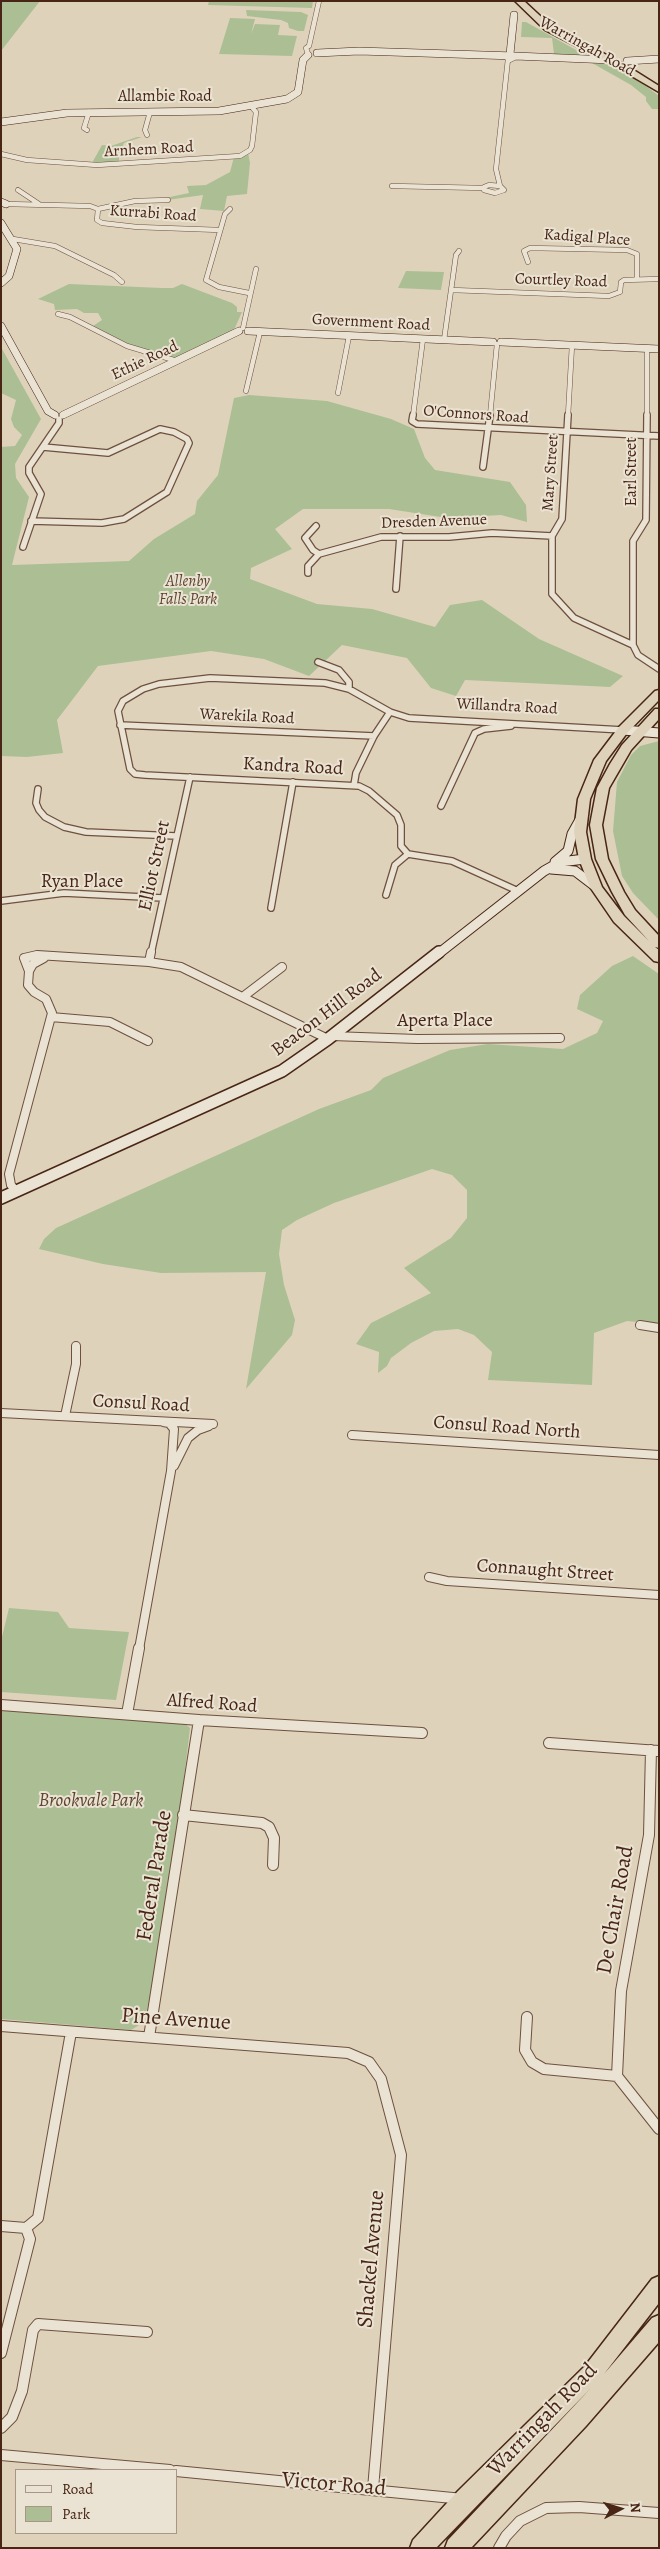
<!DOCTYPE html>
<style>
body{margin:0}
#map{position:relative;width:660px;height:2549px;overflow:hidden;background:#ded3ba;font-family:Alegreya,serif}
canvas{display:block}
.frame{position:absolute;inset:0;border:2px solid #482514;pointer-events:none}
.legend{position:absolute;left:15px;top:2469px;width:162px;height:65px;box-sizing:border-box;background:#eae2d2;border:1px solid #a99686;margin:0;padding:6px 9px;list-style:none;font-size:15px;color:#482514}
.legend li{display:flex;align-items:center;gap:10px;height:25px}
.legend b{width:25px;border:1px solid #a99686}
.north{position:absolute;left:595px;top:2484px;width:50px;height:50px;-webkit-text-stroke:4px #eae2d2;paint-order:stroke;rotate:85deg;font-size:14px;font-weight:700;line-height:20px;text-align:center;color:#482514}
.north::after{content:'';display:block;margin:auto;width:18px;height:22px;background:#482514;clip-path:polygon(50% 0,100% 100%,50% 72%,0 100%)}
</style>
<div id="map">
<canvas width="660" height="2549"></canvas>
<div class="frame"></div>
<ul class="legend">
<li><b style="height:6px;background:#eae2d2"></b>Road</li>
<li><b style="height:14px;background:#acbe94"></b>Park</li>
</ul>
<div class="north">N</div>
</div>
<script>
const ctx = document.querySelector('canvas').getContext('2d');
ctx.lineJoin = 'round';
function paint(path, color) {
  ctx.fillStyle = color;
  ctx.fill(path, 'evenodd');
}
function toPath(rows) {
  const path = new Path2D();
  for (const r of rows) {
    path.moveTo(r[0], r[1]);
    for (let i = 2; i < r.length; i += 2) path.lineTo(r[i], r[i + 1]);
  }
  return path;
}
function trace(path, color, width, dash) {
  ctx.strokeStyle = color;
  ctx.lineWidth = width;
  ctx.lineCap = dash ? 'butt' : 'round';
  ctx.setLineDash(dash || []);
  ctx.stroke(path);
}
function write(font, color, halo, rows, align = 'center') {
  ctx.font = font + ' Alegreya,serif';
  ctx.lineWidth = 4;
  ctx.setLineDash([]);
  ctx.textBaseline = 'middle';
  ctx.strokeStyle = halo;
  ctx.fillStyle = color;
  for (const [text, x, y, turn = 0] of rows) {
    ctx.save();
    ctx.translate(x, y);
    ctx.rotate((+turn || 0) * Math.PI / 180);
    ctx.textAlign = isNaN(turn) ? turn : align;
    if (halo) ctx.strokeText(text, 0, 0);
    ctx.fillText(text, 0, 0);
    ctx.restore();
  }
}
const green = toPath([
 [1,1,40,1,1,51],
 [209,1,313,1,312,8,208,5],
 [246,10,301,12,308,15,304,31,298,31,289,28,288,23,281,20,247,16],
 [230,18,255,19,251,34,255,24,280,25,278,35,297,36,292,56,219,54],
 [522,22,526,22,585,55,554,54,552,38,521,37],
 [592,63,611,64,646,86,659,96,659,109,652,109,646,101,646,97,631,85],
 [137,137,142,137,124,143,119,155,119,164,92,163,102,145,111,146],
 [248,152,250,163,247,194,227,196,224,211,200,209,203,195,167,200,165,198,189,193,187,186,206,185,230,172,234,157],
 [406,271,444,272,441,290,398,288],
 [69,284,162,288,173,288,182,284,232,303,237,307,237,312,242,312,234,330,175,359,127,344,93,326,102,320,98,313,84,313,77,309,55,310,54,304,38,299],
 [1,347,41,419,15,464,16,478,29,497,12,565,129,561,154,539,195,514,197,501,218,475,234,398,249,395,327,401,391,419,414,429,425,458,435,470,510,482,526,505,527,522,501,515,447,518,389,509,303,509,275,529,292,549,251,568,250,579,317,604,372,609,435,627,450,605,482,600,539,639,623,676,610,687,465,680,456,696,431,688,407,658,342,645,309,676,264,659,211,651,98,666,57,720,63,753,27,757,1,756,1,447,15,446,22,435,14,427,11,419,16,400,1,393],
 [659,741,659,920,633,893,622,876,613,831,617,782,631,755,640,746],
 [633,956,659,974,659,1324,627,1321,594,1333,592,1385,488,1380,492,1352,474,1335,458,1329,434,1331,411,1343,391,1358,387,1366,378,1373,379,1352,356,1344,371,1323,431,1293,404,1268,451,1238,467,1218,467,1190,452,1175,432,1169,334,1203,297,1220,282,1230,279,1254,284,1285,295,1320,292,1335,246,1389,266,1272,161,1273,103,1264,39,1249,44,1239,56,1228,319,1109,371,1090,383,1078,450,1050,488,1044,563,1049,597,1033,603,1021,577,1009,580,995,612,966],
 [9,1608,58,1612,69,1628,129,1632,116,1700,1,1692,1,1641],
 [1,1705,120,1713,127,1720,184,1723,190,1728,167,1923,144,2022,131,2030,1,2019]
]);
const streetFar3 = toPath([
 [308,54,306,48,309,46,319,1],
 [87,130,84,128,89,112],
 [147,135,145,130,150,112],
 [1,154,27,160,97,165,240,156,250,150,252,146,256,112,251,106],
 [489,185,500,186,504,190,495,193,484,190,484,187,489,185],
 [392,186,483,188],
 [500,186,496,169,508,59],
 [18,190,39,204],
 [6,204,90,206,98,209],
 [98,209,97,220,102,223,137,227,220,230],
 [98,209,135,201,168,200],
 [230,209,225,214,206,280,219,287,249,293],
 [13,239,55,246,114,275,122,282],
 [528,262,524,251,530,248,627,250,637,254,637,278],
 [452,290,609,296,620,292,621,282,624,280,659,279],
 [58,314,70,317,127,346,177,361],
 [243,328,256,269],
 [444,340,456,255,459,251],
 [246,391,260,332],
 [338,393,349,336],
 [413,416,423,339],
 [490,416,497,344],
 [568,416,572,345],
 [647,416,647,348]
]);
const streetFar2 = toPath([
 [413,415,412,421,417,424,659,436],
 [568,415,562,519,552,536,552,594,574,618,633,645],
 [647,415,646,520,633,541,633,645,638,655,659,669],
 [483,467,490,415],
 [31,521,102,523,124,519,167,492,189,443,187,439,174,432,160,429,108,453,43,447],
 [316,526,305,538,313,550,319,554],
 [23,547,41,494,29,473,29,467,59,423,59,419],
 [308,573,308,566,319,554,381,537,449,537,492,533,552,536],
 [396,589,400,536],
 [318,662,339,670,349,682,349,689,390,712,374,736,356,773,354,785],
 [349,689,325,683,210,678,159,684,143,689,123,701,118,711,130,769,135,774,145,775,359,786,369,791,397,815,401,825,401,846,408,854,452,861,518,891],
 [390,712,409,718,623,730],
 [120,725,374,736],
 [38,789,36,803,39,810,45,817,64,827,86,832,176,836],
 [441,806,475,733,484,729,511,726],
 [386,895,395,865,408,854],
 [1,901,64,893,163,898],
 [271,908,293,782],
 [151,954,190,777]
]);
const streetFar1 = toPath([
 [149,962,151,952],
 [29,971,24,958,37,955,149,962,181,967,328,1039],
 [244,996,282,967],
 [51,1017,110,1022,148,1041],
 [332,1036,417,1039,560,1038],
 [16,1191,11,1185,9,1174,52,1013,46,999,34,992,28,985,29,971,33,964,44,958],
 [640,1325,659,1328],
 [1,1413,213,1424],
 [65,1416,76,1364,76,1346],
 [352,1435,659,1455],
 [174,1466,188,1438,198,1430,209,1426],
 [429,1577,447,1581,659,1595],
 [139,1649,171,1471,174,1429,169,1423,163,1422]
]);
const street = toPath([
 [1,1705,199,1720,422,1733],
 [127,1714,139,1648],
 [549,1743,659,1751],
 [183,1815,262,1823,269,1827,274,1838,273,1865],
 [527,2017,525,2050,532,2062,544,2069,617,2076,659,2129],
 [1,2026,348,2053,369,2062,381,2079,401,2155,373,2489],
 [149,2037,199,1720],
 [617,2076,621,1991,649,1835,651,1750],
 [1,2226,26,2228],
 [26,2228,38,2218,71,2032],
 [1,2353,30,2239,26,2228],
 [1,2428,12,2417,22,2391,33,2330,38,2324,147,2332],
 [1,2455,170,2470],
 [176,2471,463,2499],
 [499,2548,506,2536,520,2521,546,2508,579,2507,659,2513]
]);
const secondaryFar2 = toPath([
 [317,53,359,51,515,56],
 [510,54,514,15],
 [509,59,515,56,611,60],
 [627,61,659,59],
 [1,122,67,113,219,111,287,99,298,92,303,60,308,55],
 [1,202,6,204],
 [1,223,17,249,9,276,1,283],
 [1,326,48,411,55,415],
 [248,331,493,342],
 [501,342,659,349],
 [63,415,239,331]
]);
const secondaryFar1 = toPath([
 [623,730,659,733],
 [555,862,568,851,572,834,581,818],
 [551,869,575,871,596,887],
 [438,954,544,871,560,862,585,859]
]);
const secondary = toPath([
 [1,1198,282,1071,328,1039,439,952]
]);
const highway = toPath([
 [515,1,524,1,551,26,624,64,659,86,659,92,618,68,545,30,515,1],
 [659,690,659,700,627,733,606,761,590,799,586,832,591,859,602,887,624,916,649,941,625,915,612,892,596,859,590,825,597,788,610,764,622,745,655,709,659,709,659,719,631,750,609,788,602,825,608,859,624,892,635,910,659,936,659,948,655,947,659,950,659,962,654,961,614,922,590,887,579,859,574,832,578,799,594,760,619,727,655,691,659,690],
 [659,2276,659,2303,604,2374,652,2318,659,2315,659,2342,586,2426,471,2548,445,2548,448,2540,591,2388,436,2548,410,2548,413,2540,458,2491,585,2366,652,2279,659,2276]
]);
const farStreetnames = [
 ["Warringah Road",587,47,29],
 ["Allambie Road",165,97],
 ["Arnhem Road",149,150,-3],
 ["Kurrabi Road",153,214,4],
 ["Kadigal Place",587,238,4],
 ["Courtley Road",561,281,2],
 ["Government Road",371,323,3],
 ["Ethie Road",145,361,-25],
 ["O'Connors Road",476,415,4],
 ["Earl Street",632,472,-90],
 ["Mary Street",551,473,-86],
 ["Dresden Avenue",434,522,-2],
 ["Willandra Road",507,707,3],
 ["Warekila Road",247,717,3]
];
const farParknames = [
 ["Allenby",188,582],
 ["Falls Park",188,600]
];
const streetNames = [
 ["Kandra Road",293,767,3],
 ["Elliot Street",155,866,-78],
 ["Ryan Place",82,882],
 ["Beacon Hill Road",327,1013,-37],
 ["Aperta Place",445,1021],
 ["Consul Road",141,1404,3],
 ["Consul Road North",507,1428,4],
 ["Connaught Street",545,1571,4],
 ["Alfred Road",212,1704,4]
];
const parkNames = [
 ["Brookvale Park",91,1801]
];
const nearStreetnames = [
 ["Federal Parade",155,1876,-81],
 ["De Chair Road",616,1910,-80],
 ["Pine Avenue",176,2020,4],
 ["Shackel Avenue",372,2259,-85],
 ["Warringah Road",543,2420,-46],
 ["Victor Road",334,2485,5]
];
paint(green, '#acbe94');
trace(streetFar3, '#6e503e', 5.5);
trace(streetFar2, '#6e503e', 8);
trace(streetFar1, '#6e503e', 10);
trace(street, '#6e503e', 12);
trace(secondaryFar2, '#482514', 8);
trace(secondaryFar1, '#482514', 11);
trace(secondary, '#482514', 14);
trace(highway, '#482514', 3);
trace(streetFar3, '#eae2d2', 4.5);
trace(streetFar2, '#eae2d2', 5.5);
trace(streetFar1, '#eae2d2', 8);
trace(street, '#eae2d2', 10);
trace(secondaryFar2, '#eae2d2', 7);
trace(secondaryFar1, '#eae2d2', 9);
trace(secondary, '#eae2d2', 11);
paint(highway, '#ded3ba');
write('16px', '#482514', '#eae2d2', farStreetnames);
write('italic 16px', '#5c442e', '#eae2d2', farParknames);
write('19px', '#482514', '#eae2d2', streetNames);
write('italic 19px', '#5c442e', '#eae2d2', parkNames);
write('22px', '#482514', '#eae2d2', nearStreetnames);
</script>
